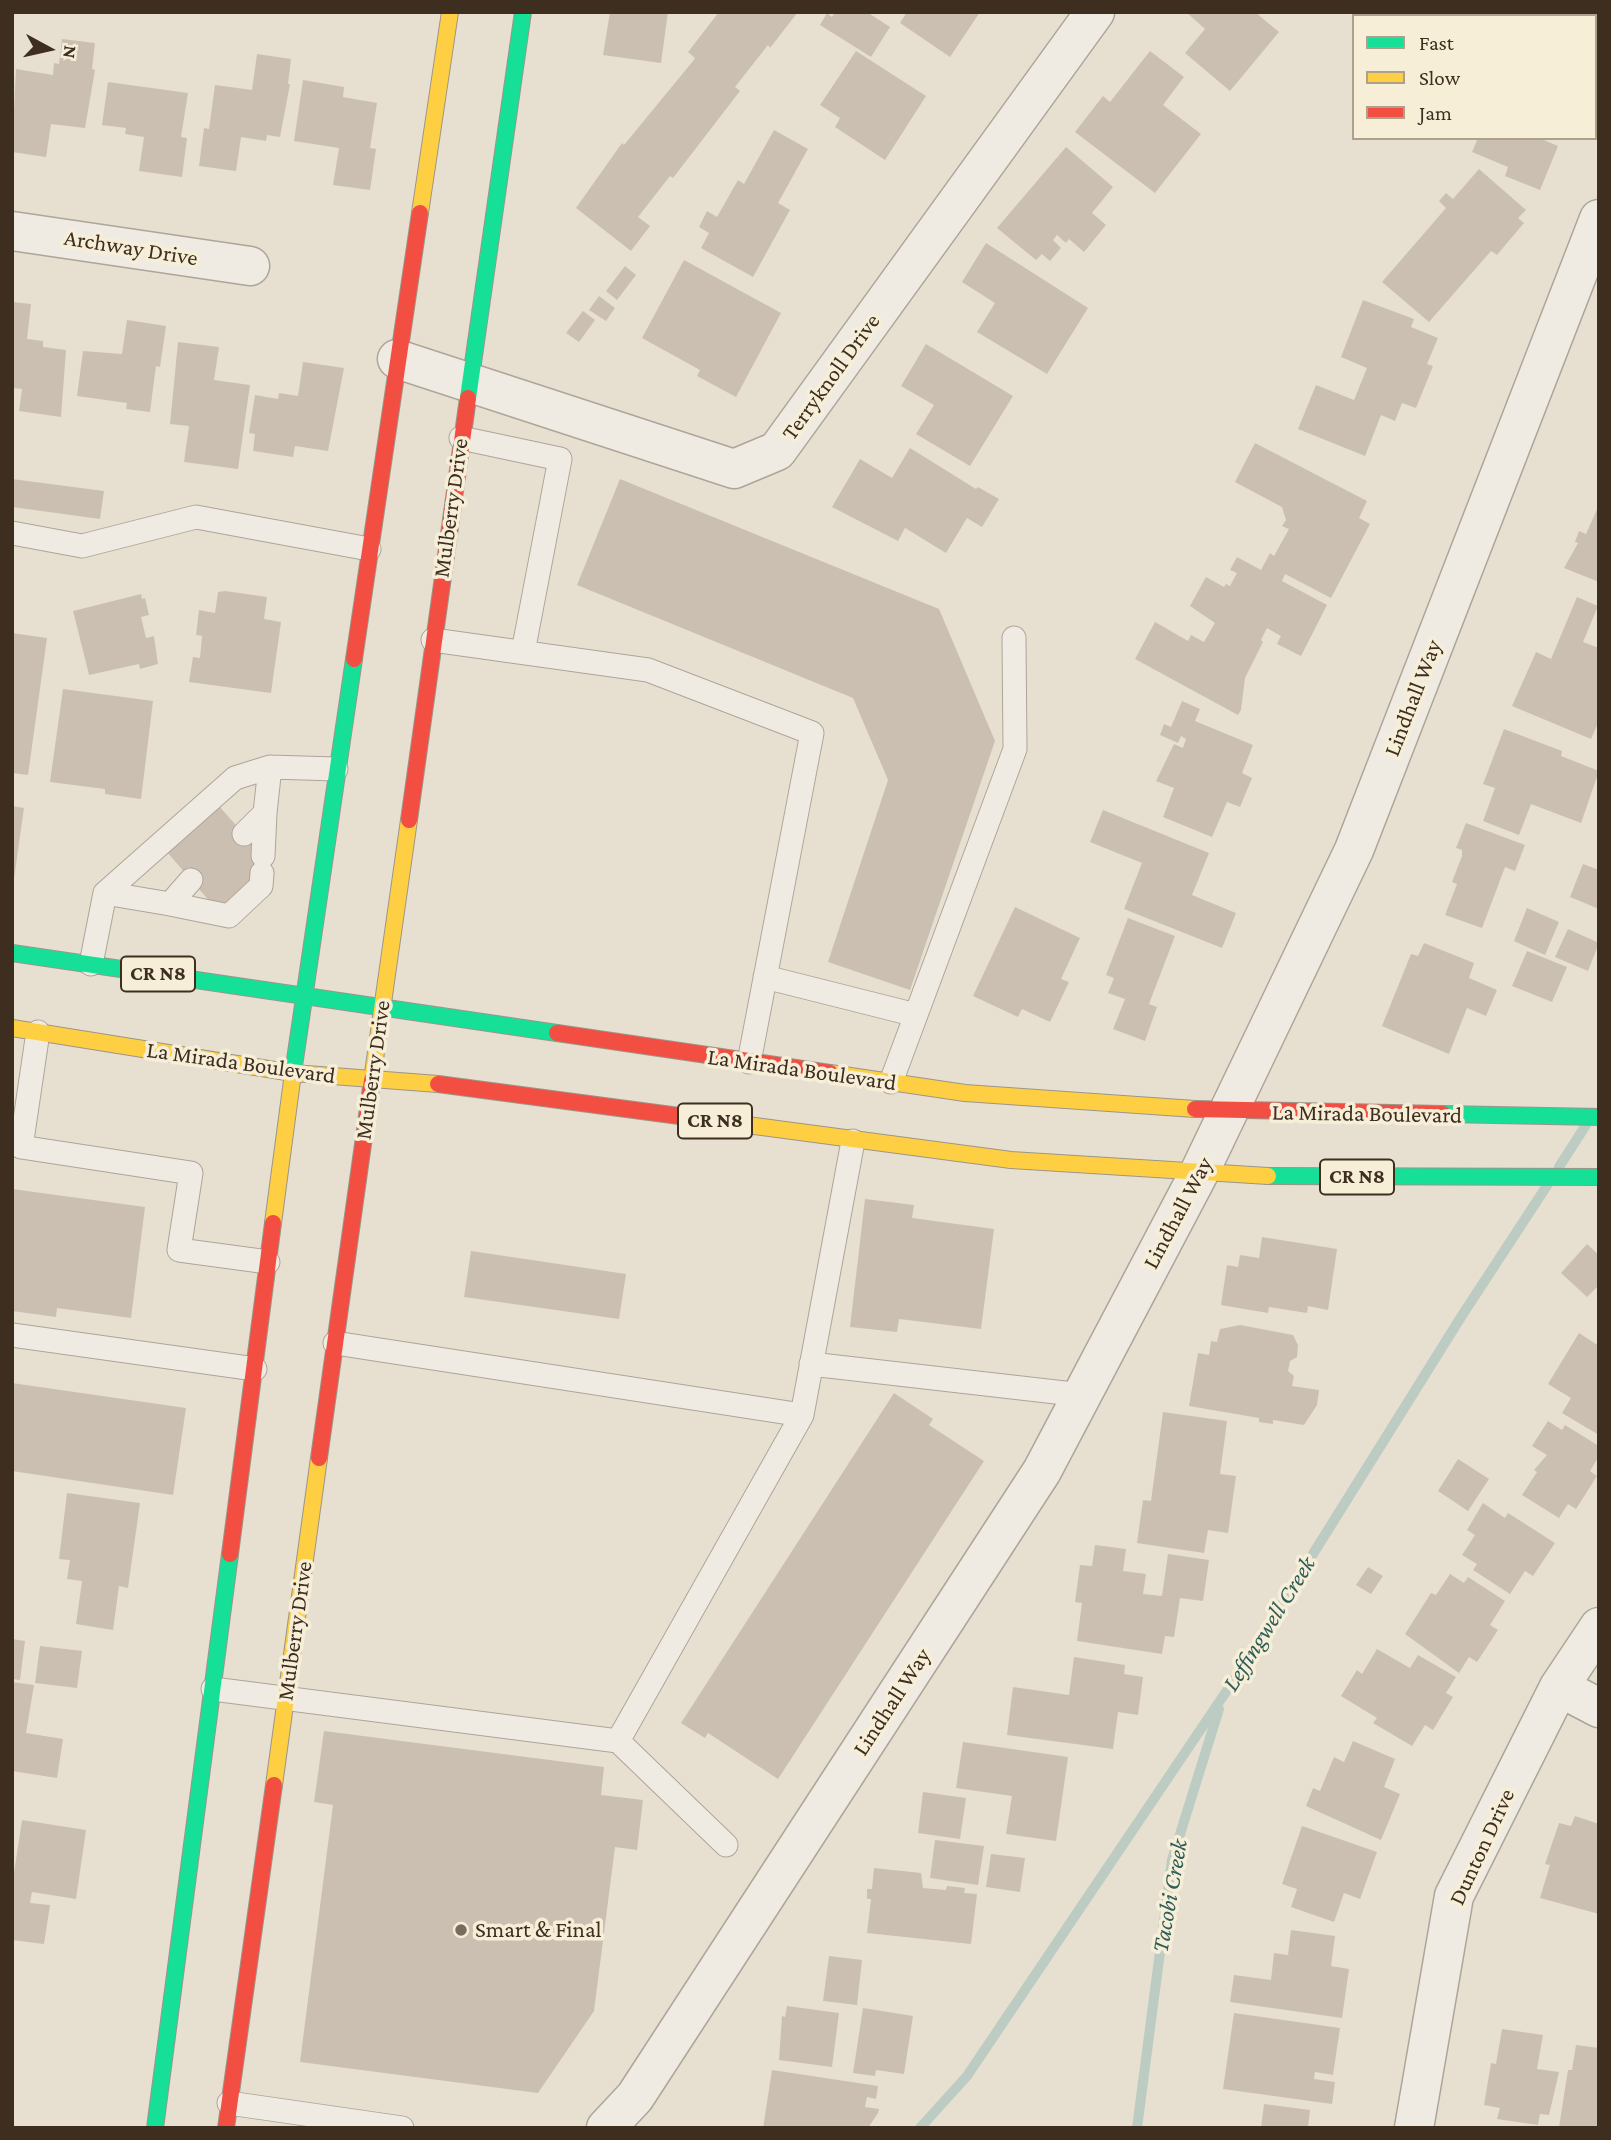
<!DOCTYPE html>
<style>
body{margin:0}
#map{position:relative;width:1611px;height:2140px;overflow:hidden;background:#e7e0d1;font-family:"Crimson Pro",serif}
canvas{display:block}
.frame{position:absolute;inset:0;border:14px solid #3d2e20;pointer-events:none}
.legend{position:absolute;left:1352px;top:14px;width:245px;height:126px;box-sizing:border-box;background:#f7eed8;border:2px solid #ada18e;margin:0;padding:9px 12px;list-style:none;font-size:21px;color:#3d2e20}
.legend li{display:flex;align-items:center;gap:14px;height:35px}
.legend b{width:35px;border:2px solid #ada18e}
.north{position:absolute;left:14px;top:14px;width:70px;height:70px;-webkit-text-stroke:5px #f7eed8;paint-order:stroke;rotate:98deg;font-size:19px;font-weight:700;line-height:28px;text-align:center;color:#3d2e20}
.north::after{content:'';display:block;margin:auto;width:24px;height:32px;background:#3d2e20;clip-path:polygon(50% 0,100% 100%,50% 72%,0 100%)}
</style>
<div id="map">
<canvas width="1611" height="2140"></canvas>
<div class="frame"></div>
<ul class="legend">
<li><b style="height:9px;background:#16e098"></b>Fast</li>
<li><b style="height:9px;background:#ffcf43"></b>Slow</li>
<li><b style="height:9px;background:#f24e42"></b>Jam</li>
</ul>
<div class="north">N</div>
</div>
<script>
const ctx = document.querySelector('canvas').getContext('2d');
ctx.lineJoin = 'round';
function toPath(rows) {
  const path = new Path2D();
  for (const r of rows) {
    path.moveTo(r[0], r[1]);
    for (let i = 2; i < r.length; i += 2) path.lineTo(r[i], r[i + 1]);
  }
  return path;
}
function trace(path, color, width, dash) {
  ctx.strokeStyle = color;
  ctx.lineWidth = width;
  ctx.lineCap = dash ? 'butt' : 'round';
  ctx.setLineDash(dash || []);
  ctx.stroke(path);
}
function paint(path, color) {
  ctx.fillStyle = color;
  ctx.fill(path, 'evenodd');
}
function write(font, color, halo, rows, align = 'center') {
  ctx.font = font + ' "Crimson Pro",serif';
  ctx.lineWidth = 7;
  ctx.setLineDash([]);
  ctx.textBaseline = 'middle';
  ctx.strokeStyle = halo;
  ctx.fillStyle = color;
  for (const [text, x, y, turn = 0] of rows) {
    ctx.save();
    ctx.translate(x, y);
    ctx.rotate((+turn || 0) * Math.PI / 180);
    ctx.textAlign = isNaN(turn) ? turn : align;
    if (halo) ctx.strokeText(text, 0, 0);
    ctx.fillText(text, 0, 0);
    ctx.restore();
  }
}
const stream = toPath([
 [1559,1167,1586,1125],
 [920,2128,967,2076,1238,1674,1461,1317,1548,1184],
 [1137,2128,1172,1860,1219,1709]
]);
const building = toPath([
 [610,12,668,12,661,63,603,55],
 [719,12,798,12,770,48,768,45,735,87,740,91,673,178,670,176,638,217,650,226,631,251,576,208,622,143,624,145,693,61,695,58,688,52],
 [835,12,867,12,890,27,871,57,820,25,827,13,832,17],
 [907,12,980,12,950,57,900,23],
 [1186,12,1255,12,1279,32,1230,91,1185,53,1205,29],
 [1503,12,1570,12,1567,16,1507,16],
 [62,39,95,43,92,69,95,70,85,128,51,124,46,157,12,152,16,69,53,75,54,63,59,64],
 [856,51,926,96,885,160,835,127,840,118,820,105],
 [1150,51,1184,77,1163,105,1201,134,1155,193,1075,132,1103,96,1110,102],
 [257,54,291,59,288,84,290,84,280,137,267,135,266,141,241,137,236,171,199,166,204,128,209,129,215,85,252,90],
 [303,80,344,87,343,97,377,103,370,148,376,149,370,190,333,185,339,148,294,141],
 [108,82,188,93,181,137,187,138,182,177,139,171,144,137,125,134,126,128,102,125],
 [774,130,808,149,778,203,790,210,753,277,701,248,709,233,699,227,707,211,717,217,738,180,744,184],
 [1478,138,1539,138,1558,146,1540,190,1505,176,1508,167,1472,152],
 [1066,147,1113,187,1092,213,1106,225,1084,252,1069,239,1066,243,1057,235,1053,240,1061,248,1050,261,1042,254,1036,260,997,228],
 [1479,169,1526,210,1518,218,1524,223,1497,255,1491,251,1429,322,1382,282,1446,208,1439,201,1446,193,1453,199],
 [986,243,1088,308,1047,374,977,332,995,303,962,282],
 [684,260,781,313,736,397,697,376,700,370,642,338],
 [625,266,636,275,617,300,606,291],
 [599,296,615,308,606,321,589,310],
 [1363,300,1414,319,1411,327,1438,338,1427,364,1433,366,1416,408,1402,403,1395,421,1381,415,1365,456,1298,429,1316,385,1354,400,1367,368,1341,357],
 [12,302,31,304,27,339,43,341,43,347,66,350,61,417,19,411,22,389,12,388],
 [583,311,595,320,579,342,566,333],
 [127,320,166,326,160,367,156,366,150,412,126,409,127,403,77,396,83,351,122,354],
 [178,342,219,347,214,380,250,385,238,469,184,462,189,426,170,424],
 [926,344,1013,396,970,466,916,434,934,405,901,386],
 [303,362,344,368,328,451,295,446,293,457,253,451,255,434,249,433,255,395,278,399,279,393,298,396],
 [1255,443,1367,501,1359,518,1370,524,1331,598,1285,574,1282,581,1327,605,1301,656,1277,644,1281,636,1267,628,1261,640,1263,642,1245,678,1241,710,1238,715,1135,659,1155,622,1188,641,1191,635,1204,642,1215,623,1190,606,1206,577,1224,587,1226,584,1230,586,1237,573,1230,570,1237,557,1261,570,1270,553,1274,556,1289,529,1282,526,1286,520,1282,507,1235,482],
 [910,448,976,489,978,487,999,499,982,527,967,518,946,553,905,528,898,541,832,507,860,459,892,478],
 [12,479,104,491,100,519,12,507],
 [620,479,939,609,995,741,910,990,828,962,888,780,853,698,577,585],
 [1599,505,1599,582,1564,568,1578,543,1575,542,1579,531,1586,534],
 [225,591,267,597,264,619,281,622,271,693,189,682,193,657,200,658,202,636,196,635,199,610,215,613,218,592],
 [141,594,142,599,145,598,149,615,141,617,146,638,154,636,158,664,140,669,139,664,89,675,73,611],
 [1577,597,1598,606,1583,642,1599,648,1599,721,1591,739,1512,706,1536,652,1551,659],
 [12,633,47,638,28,775,12,773],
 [63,689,153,701,141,799,105,794,105,789,50,782],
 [1182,701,1200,709,1195,721,1253,745,1242,773,1252,778,1240,807,1227,802,1212,837,1163,817,1174,788,1156,781,1174,744,1183,748,1186,739,1181,736,1178,743,1160,735,1164,724,1171,727],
 [1504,729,1562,751,1561,756,1599,771,1581,823,1531,804,1519,835,1483,821,1495,788,1483,784],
 [12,806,24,808,14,879,12,879],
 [219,806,271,865,218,911,167,852],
 [1103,810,1209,853,1192,895,1236,913,1222,948,1124,909,1142,863,1090,842],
 [1466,823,1525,845,1515,871,1505,867,1482,928,1445,915,1457,884,1452,882,1462,856,1462,850,1456,848],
 [1583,864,1599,870,1599,909,1570,897],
 [1015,907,1080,938,1061,979,1069,982,1050,1022,1022,1009,1018,1017,973,996],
 [1527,908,1559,922,1545,955,1514,941],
 [1128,918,1175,936,1149,1004,1157,1007,1145,1041,1113,1029,1125,999,1108,993,1114,978,1106,975],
 [1568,929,1599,943,1588,971,1555,957],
 [1424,943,1474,963,1469,978,1497,990,1486,1016,1467,1008,1449,1054,1382,1026,1411,954,1418,956],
 [1527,951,1567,967,1552,1002,1512,986],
 [12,1189,145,1207,131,1318,57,1308,56,1317,12,1311],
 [865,1199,914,1205,912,1218,994,1229,981,1329,899,1319,897,1332,850,1327],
 [1262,1237,1337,1249,1328,1310,1308,1306,1307,1313,1269,1307,1268,1313,1221,1305,1227,1265,1238,1267,1240,1255,1259,1258],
 [1587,1244,1599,1255,1599,1285,1587,1297,1561,1273],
 [471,1251,626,1274,619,1319,464,1297],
 [1240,1325,1293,1335,1298,1345,1297,1357,1290,1361,1288,1371,1294,1376,1292,1386,1319,1390,1317,1405,1304,1425,1273,1420,1273,1424,1259,1422,1259,1418,1189,1406,1198,1353,1209,1355,1211,1341,1217,1342,1220,1329],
 [1579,1333,1599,1346,1599,1435,1562,1413,1571,1398,1548,1384],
 [12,1383,186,1408,173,1495,12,1471],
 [894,1393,933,1419,929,1425,984,1461,778,1779,708,1733,705,1738,681,1723],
 [1163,1412,1227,1421,1220,1474,1236,1476,1228,1533,1208,1530,1204,1553,1137,1543,1143,1500,1151,1501],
 [1548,1421,1562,1430,1565,1425,1599,1446,1599,1456,1590,1471,1597,1476,1576,1509,1568,1504,1559,1518,1522,1495,1537,1472,1534,1470,1547,1455,1532,1446],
 [1458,1459,1489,1479,1468,1511,1438,1491],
 [67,1493,140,1503,128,1588,119,1586,113,1630,76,1624,82,1581,67,1579,70,1560,59,1559],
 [1483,1503,1505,1518,1508,1513,1555,1543,1533,1576,1525,1571,1510,1594,1473,1570,1477,1564,1462,1555,1475,1535,1467,1530],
 [1095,1545,1126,1549,1123,1571,1146,1574,1143,1594,1162,1596,1168,1554,1209,1560,1203,1601,1180,1598,1174,1637,1165,1636,1162,1654,1077,1641,1082,1603,1075,1602,1080,1565,1092,1566],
 [1368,1567,1383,1576,1371,1594,1356,1585],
 [1450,1574,1464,1583,1468,1577,1505,1601,1490,1625,1498,1630,1477,1662,1469,1657,1459,1673,1405,1634,1431,1593,1436,1595],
 [12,1639,25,1641,20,1680,12,1679],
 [40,1646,82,1651,77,1688,35,1683],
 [1377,1649,1410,1668,1418,1655,1456,1677,1446,1693,1453,1697,1433,1730,1425,1725,1412,1746,1373,1723,1377,1718,1341,1696,1357,1670,1362,1674],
 [1074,1657,1125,1665,1124,1674,1143,1677,1138,1715,1118,1712,1113,1749,1007,1735,1013,1687,1069,1695],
 [12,1682,34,1685,26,1733,63,1739,57,1778,12,1771],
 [324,1731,604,1767,601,1795,643,1800,637,1850,615,1847,594,2011,538,2093,300,2062,333,1805,314,1802],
 [1353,1741,1395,1759,1384,1787,1400,1794,1381,1840,1306,1806,1313,1788,1320,1791,1334,1757,1344,1762],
 [963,1742,1068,1757,1056,1841,1006,1834,1012,1796,956,1788],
 [923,1792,966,1798,960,1839,918,1833],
 [1575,1816,1599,1824,1599,1914,1540,1898,1550,1865,1545,1864,1559,1823,1571,1826],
 [22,1820,86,1830,76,1899,32,1892,30,1903,50,1905,44,1944,12,1940,12,1886],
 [1302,1826,1377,1852,1360,1899,1344,1893,1334,1922,1291,1907,1297,1889,1282,1884],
 [935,1840,984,1846,978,1885,930,1878],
 [991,1854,1025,1858,1020,1892,986,1887],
 [874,1868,921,1873,923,1888,946,1890,947,1886,965,1888,964,1893,977,1894,971,1944,867,1933,871,1899,867,1899,867,1889,872,1889],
 [1291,1930,1335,1936,1331,1966,1349,1969,1342,2018,1230,2002,1234,1975,1271,1980,1274,1953,1288,1955],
 [829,1956,862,1960,857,2005,823,2001],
 [787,2006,839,2013,832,2067,779,2060,782,2016,785,2017],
 [863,2008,913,2016,904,2074,876,2070,875,2076,853,2073],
 [1234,2013,1340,2028,1333,2075,1315,2072,1314,2079,1335,2082,1332,2104,1223,2089],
 [1502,2029,1543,2035,1537,2069,1559,2072,1549,2115,1540,2114,1538,2125,1497,2119,1500,2108,1484,2105,1491,2063,1496,2064],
 [1576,2045,1599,2048,1599,2128,1559,2127,1568,2070,1572,2070],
 [772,2070,878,2086,876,2099,867,2097,865,2107,879,2109,878,2113,868,2128,763,2128],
 [1264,2104,1310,2110,1308,2128,1261,2128]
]);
const lane = toPath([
 [461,438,560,459,523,652],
 [12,533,82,546,196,517,369,549],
 [433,640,648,670,812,733,749,1062],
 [244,834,265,813,270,767],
 [263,856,265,813],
 [191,880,170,904,229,916,261,886,262,873],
 [105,893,170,904],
 [91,964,105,893,235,778,270,767,336,769],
 [765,977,916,1015],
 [38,1032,21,1147,191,1173,179,1250,268,1262],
 [891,1082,1015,749,1014,638],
 [12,1335,255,1369],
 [335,1343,802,1415,618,1741],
 [811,1364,1082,1395],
 [802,1415,853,1141],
 [213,1689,618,1741,726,1845],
 [229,2103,402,2128]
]);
const street = toPath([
 [12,231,250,266],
 [397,359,734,469,777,451,1095,12],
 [1559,1687,1599,1708],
 [606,2128,635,2097,1042,1471,1198,1175,1354,850,1599,219],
 [1414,2128,1454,1896,1559,1687,1599,1627]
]);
const fast = toPath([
 [468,398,523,12],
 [12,953,557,1033],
 [293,1073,354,659],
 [1443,1114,1599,1117],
 [1268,1176,1599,1177],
 [155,2128,230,1554]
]);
const slow = toPath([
 [420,213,450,12],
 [12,1028,293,1073,438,1084],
 [830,1073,965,1093,1195,1109],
 [372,1080,409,820],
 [717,1121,1011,1160,1268,1176],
 [273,1223,293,1073],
 [274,1785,319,1458]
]);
const jam = toPath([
 [354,659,420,213],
 [409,820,468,398],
 [557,1033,830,1073],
 [438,1084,717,1121],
 [1195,1109,1443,1114],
 [319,1458,372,1080],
 [230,1554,273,1223],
 [226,2128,274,1785]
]);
const markers = [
 [461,1930,7,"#786c5e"]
];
const shields = [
 [158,974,74],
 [715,1121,74],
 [1357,1177,74]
];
const shieldNames = [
 ["CR N8",158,974],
 ["CR N8",715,1121],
 ["CR N8",1357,1177]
];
const streetNames = [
 ["Archway Drive",131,248,9],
 ["Terryknoll Drive",831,377,-54],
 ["Mulberry Drive",451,508,-82],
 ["Lindhall Way",1413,698,-69],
 ["La Mirada Boulevard",241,1063,8],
 ["Mulberry Drive",373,1070,-82],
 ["La Mirada Boulevard",802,1070,8],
 ["La Mirada Boulevard",1367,1114,1],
 ["Lindhall Way",1178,1213,-62],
 ["Mulberry Drive",295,1631,-82],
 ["Lindhall Way",892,1702,-57],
 ["Dunton Drive",1482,1847,-65]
];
const poiNames = [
 ["Smart & Final",475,1930]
];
const waterNames = [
 ["Leffingwell Creek",1269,1624,-58],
 ["Tacobi Creek",1170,1896,-80]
];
trace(stream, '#bcccc2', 10);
paint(building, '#cbbfb2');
trace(lane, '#ada599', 25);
trace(street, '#ada599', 41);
trace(fast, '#9c958a', 18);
trace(slow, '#9c958a', 18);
trace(jam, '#9c958a', 18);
trace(lane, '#efebe3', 23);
trace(street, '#efebe3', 38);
trace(fast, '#16e098', 16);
trace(slow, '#ffcf43', 16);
trace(jam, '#f24e42', 16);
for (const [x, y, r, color] of markers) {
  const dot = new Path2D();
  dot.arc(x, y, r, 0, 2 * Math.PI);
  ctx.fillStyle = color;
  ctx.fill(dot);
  trace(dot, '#f7eed8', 2.5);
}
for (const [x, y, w] of shields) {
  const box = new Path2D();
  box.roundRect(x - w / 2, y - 17.5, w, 35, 5);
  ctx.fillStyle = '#f7eed8';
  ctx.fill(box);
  trace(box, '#3d2e20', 2);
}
write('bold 21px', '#3d2e20', null, shieldNames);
write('23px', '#3d2e20', '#f7eed8', streetNames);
write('23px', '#3d2e20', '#f7eed8', poiNames, 'left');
write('italic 24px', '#2f5d5a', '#f7eed8', waterNames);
</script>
